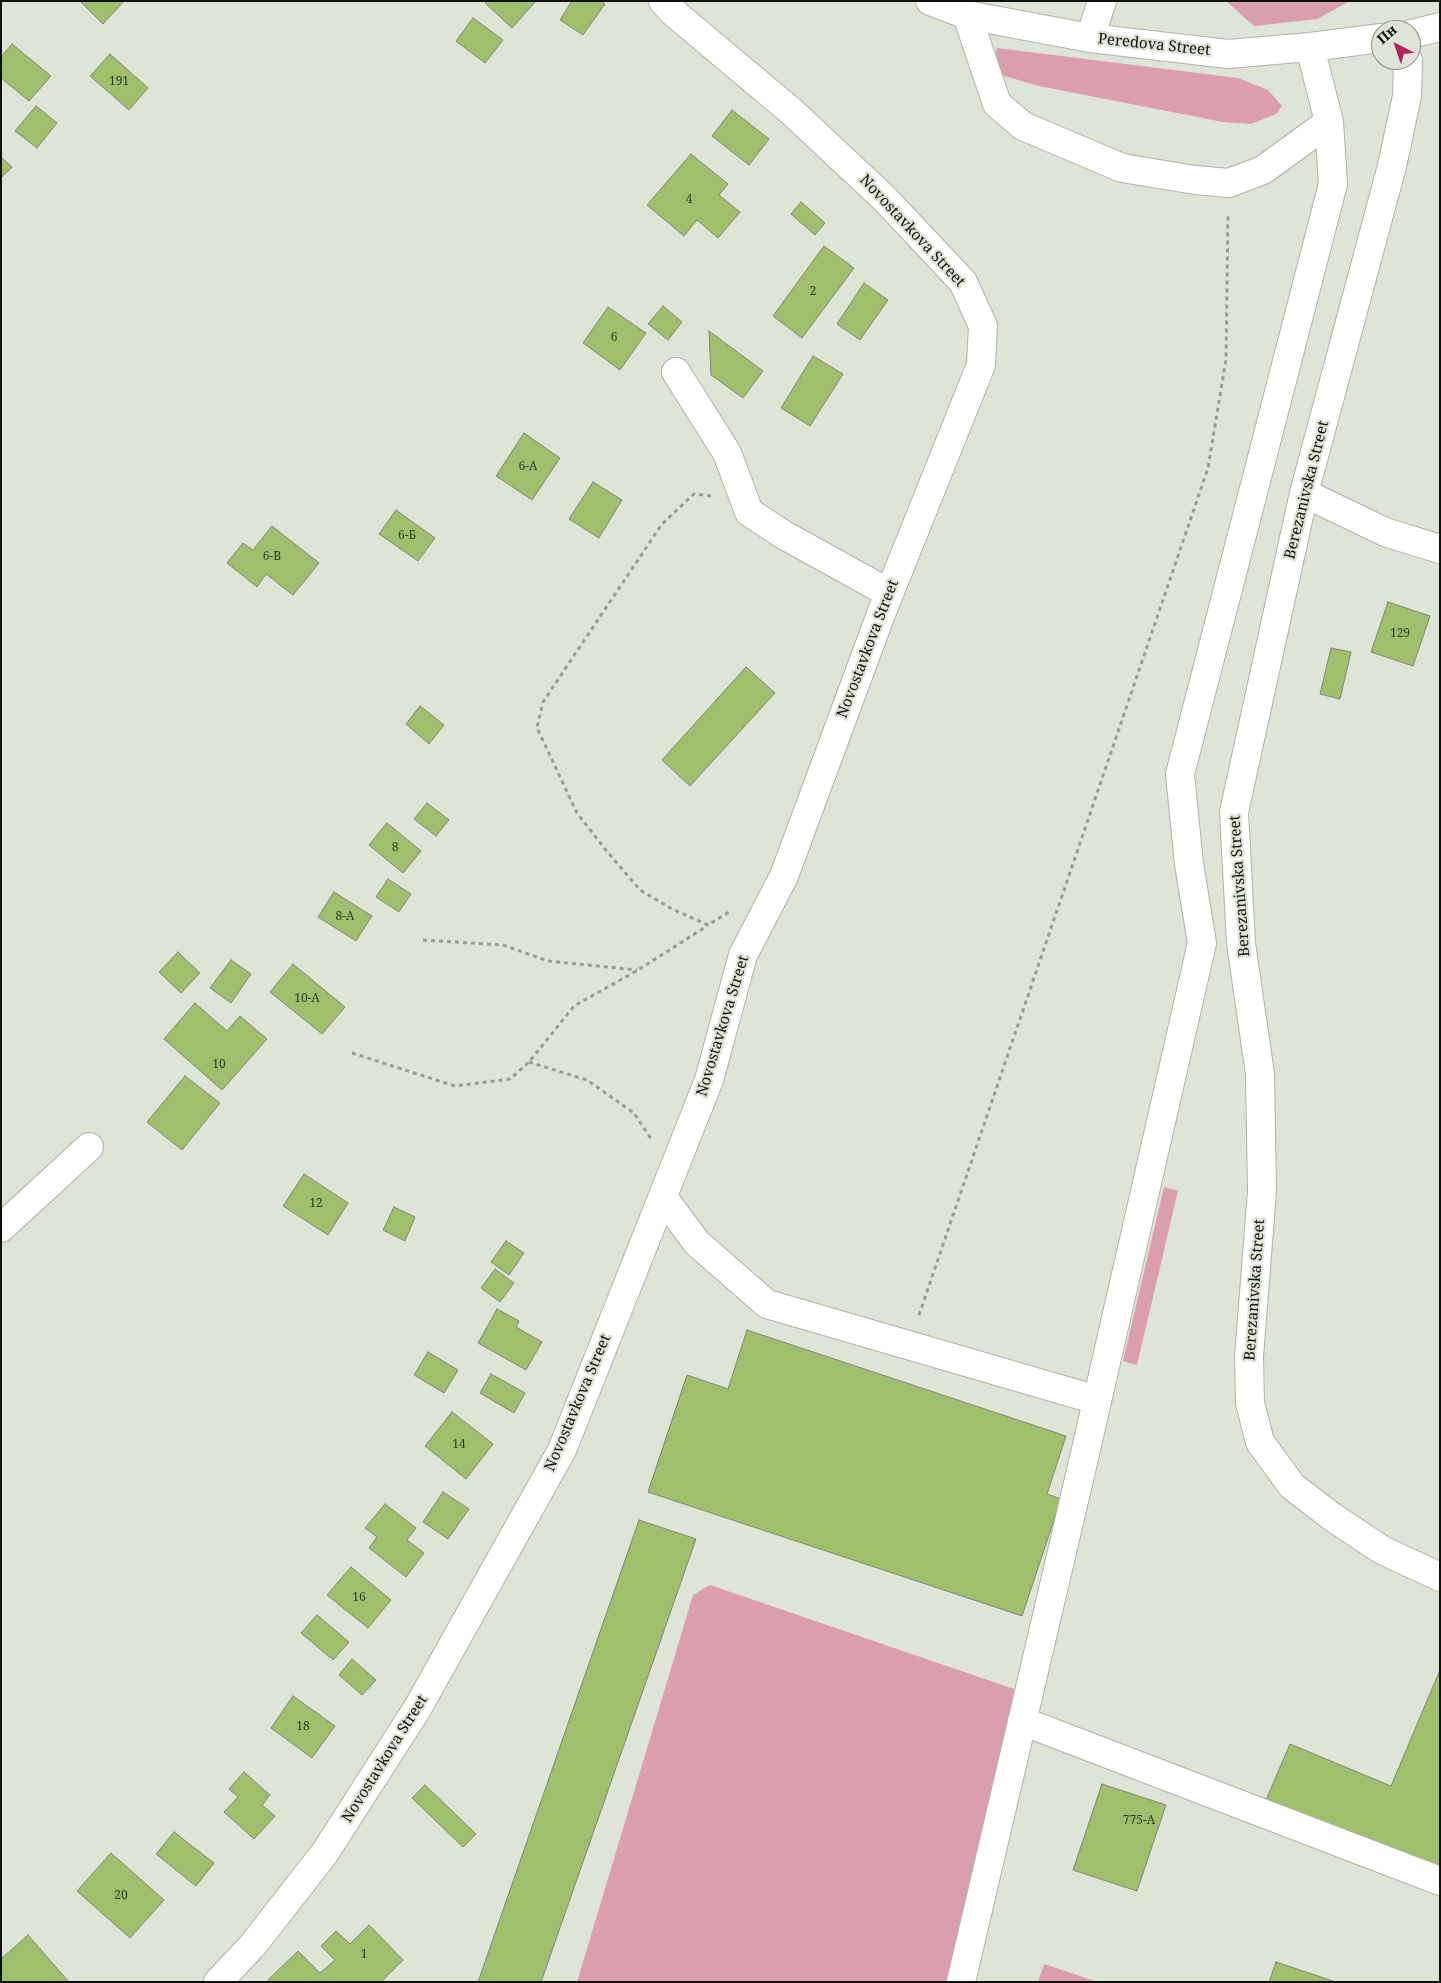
<!DOCTYPE html>
<meta charset="utf-8">
<style>
body{margin:0}
#map{position:relative;width:1441px;height:1983px;overflow:hidden;background:#dfe5d6;font-family:"Noto Serif",serif}
canvas{display:block}
.frame{position:absolute;inset:0;border:2px solid #0f110c;pointer-events:none}
.north{position:absolute;left:1371px;top:20px;width:50px;height:50px;box-sizing:border-box;background:#dfe5d6;border:1px solid #8c9085;border-radius:50%;rotate:319deg;font-size:14px;font-weight:700;line-height:20px;text-align:center;color:#0f110c}
.north::after{content:'';display:block;margin:auto;width:18px;height:22px;background:#b0225b;clip-path:polygon(50% 0,100% 100%,50% 72%,0 100%)}
</style>
<div id="map">
<canvas width="1441" height="1983"></canvas>
<div class="frame"></div>
<div class="north">Пн</div>
</div>
<script>
const ctx = document.querySelector('canvas').getContext('2d');
ctx.lineJoin = 'round';
function paint(path, color) {
  ctx.fillStyle = color;
  ctx.fill(path, 'evenodd');
}
function toPath(rows) {
  const path = new Path2D();
  for (const r of rows) {
    path.moveTo(r[0], r[1]);
    for (let i = 2; i < r.length; i += 2) path.lineTo(r[i], r[i + 1]);
  }
  return path;
}
function trace(path, color, width, dash) {
  ctx.strokeStyle = color;
  ctx.lineWidth = width;
  ctx.lineCap = dash ? 'butt' : 'round';
  ctx.setLineDash(dash || []);
  ctx.stroke(path);
}
function write(font, color, halo, rows, align = 'center') {
  ctx.font = font + ' "Noto Serif",serif';
  ctx.lineWidth = 4.5;
  ctx.setLineDash([]);
  ctx.textBaseline = 'middle';
  ctx.strokeStyle = halo;
  ctx.fillStyle = color;
  for (const [text, x, y, turn = 0] of rows) {
    ctx.save();
    ctx.translate(x, y);
    ctx.rotate((+turn || 0) * Math.PI / 180);
    ctx.textAlign = isNaN(turn) ? turn : align;
    if (halo) ctx.strokeText(text, 0, 0);
    ctx.fillText(text, 0, 0);
    ctx.restore();
  }
}
const green = toPath([
 [1226,1,1350,1,1317,19,1254,26],
 [997,48,1238,78,1268,90,1282,106,1276,114,1251,124,1223,122,1039,86,1001,75,991,63],
 [1164,1187,1178,1191,1137,1365,1123,1361],
 [710,1585,1017,1690,948,1982,577,1982,693,1595],
 [1044,1964,1098,1982,1038,1982]
]);
const building = toPath([
 [80,1,124,1,103,24,80,1],
 [487,1,536,1,512,28,485,3,487,1],
 [572,1,601,1,605,4,583,35,560,20,572,1],
 [473,18,503,40,485,63,456,41,473,18],
 [12,44,51,76,29,101,1,78,1,57,12,44],
 [110,54,148,88,129,110,90,76,110,54],
 [36,106,57,123,37,148,15,131,36,106],
 [732,110,769,139,749,165,712,136,732,110],
 [691,154,728,184,719,195,740,212,718,238,697,220,684,236,647,205,691,154],
 [1,157,12,167,1,178,1,157],
 [801,202,825,223,815,235,791,214,801,202],
 [824,246,854,268,802,338,773,316,824,246],
 [864,283,888,300,860,340,837,324,864,283],
 [663,306,682,322,668,340,648,324,663,306],
 [608,307,646,333,620,370,583,343,608,307],
 [709,331,763,371,743,398,711,375,709,331],
 [813,356,843,374,810,426,781,408,813,356],
 [524,433,560,458,532,500,496,476,524,433],
 [593,482,622,500,599,538,569,519,593,482],
 [396,510,435,538,418,561,379,534,396,510],
 [272,526,319,563,293,595,266,574,257,587,227,563,243,543,253,550,272,526],
 [1388,602,1430,616,1413,666,1371,652,1388,602],
 [1331,648,1351,652,1340,699,1320,694,1331,648],
 [746,667,775,693,690,786,662,760,746,667],
 [420,706,444,725,429,744,406,724,420,706],
 [427,803,449,820,436,836,414,819,427,803],
 [387,823,421,851,403,873,369,845,387,823],
 [388,879,411,894,399,912,376,897,388,879],
 [334,892,372,916,356,941,318,917,334,892],
 [178,952,200,973,181,993,159,972,178,952],
 [231,960,251,974,231,1003,210,988,231,960],
 [293,964,345,1007,322,1034,270,992,293,964],
 [195,1003,227,1031,240,1016,267,1039,222,1090,164,1039,195,1003],
 [185,1076,220,1103,182,1150,147,1122,185,1076],
 [304,1174,348,1203,328,1235,283,1206,304,1174],
 [394,1207,415,1217,405,1241,383,1230,394,1207],
 [506,1241,524,1253,509,1275,491,1262,506,1241],
 [495,1269,514,1283,500,1302,481,1288,495,1269],
 [497,1309,519,1321,516,1327,542,1342,526,1370,478,1343,497,1309],
 [747,1330,1066,1436,1047,1494,1061,1499,1022,1616,648,1492,687,1375,728,1389,747,1330],
 [428,1352,458,1370,444,1393,414,1375,428,1352],
 [491,1374,525,1393,514,1413,480,1393,491,1374],
 [452,1412,493,1444,466,1479,425,1446,452,1412],
 [443,1492,469,1509,448,1539,423,1522,443,1492],
 [385,1504,416,1528,407,1540,424,1553,406,1577,369,1548,377,1537,365,1528,385,1504],
 [639,1520,696,1539,541,1982,478,1982,639,1520],
 [351,1567,391,1600,368,1628,327,1595,351,1567],
 [317,1615,349,1642,333,1660,301,1633,317,1615],
 [352,1659,376,1680,362,1695,339,1675,352,1659],
 [1440,1670,1440,1876,1265,1802,1290,1744,1391,1786,1440,1670],
 [293,1696,335,1726,312,1758,271,1728,293,1696],
 [244,1772,270,1795,262,1805,275,1816,254,1839,224,1812,238,1797,229,1789,244,1772],
 [1102,1784,1166,1805,1137,1891,1073,1870,1102,1784],
 [425,1785,476,1834,463,1847,412,1798,425,1785],
 [174,1832,214,1863,196,1886,156,1854,174,1832],
 [111,1853,164,1900,130,1938,77,1891,111,1853],
 [369,1925,403,1960,381,1982,270,1982,268,1980,298,1951,320,1973,335,1960,321,1946,336,1931,350,1944,369,1925],
 [28,1935,69,1982,1,1982,1,1959,28,1935],
 [1276,1962,1336,1982,1269,1982,1276,1962]
]);
const path = toPath([
 [711,496,694,494,662,524,543,702,537,728,577,813,605,849,640,890,672,909,708,925,729,912],
 [423,940,503,945,548,961,637,970],
 [352,1053,455,1086,510,1079,529,1062,574,1006,638,970,707,926],
 [529,1062,587,1080,634,1113,651,1139],
 [919,1315,1208,468,1226,359,1228,213]
]);
const minor = toPath([
 [930,1,967,15,1090,38,1228,54,1310,47,1381,38],
 [967,15,997,104,1023,126,1122,168,1195,180,1229,183,1263,170,1329,122],
 [1411,34,1440,27],
 [1090,38,1102,1],
 [1408,60,1407,96,1392,166,1304,493,1234,812,1241,943,1260,1074,1262,1191,1249,1357,1250,1403,1260,1442,1292,1486,1331,1516,1382,1550,1440,1577],
 [676,372,727,453,749,512,784,535,889,593],
 [1304,493,1385,532,1440,549],
 [663,1197,697,1243,767,1304,1097,1400],
 [1,1228,89,1147],
 [1022,1721,1440,1881],
 [218,1982,252,1946,324,1854,417,1709,562,1450,709,1080,743,955,784,876,881,614,981,365,983,326,963,282,884,198,792,112,673,12,663,1],
 [961,1982,1084,1458,1202,943,1189,864,1180,774,1333,184,1329,122,1310,47]
]);
const numberNames = [
 ["191",119,82],
 ["4",689,200],
 ["2",813,292],
 ["6",614,338],
 ["6-А",528,467],
 ["6-Б",407,536],
 ["6-В",272,557],
 ["129",1400,634],
 ["8",395,848],
 ["8-А",345,917],
 ["10-А",307,999],
 ["10",219,1065],
 ["12",316,1204],
 ["14",459,1445],
 ["16",359,1598],
 ["18",303,1727],
 ["775-А",1139,1821],
 ["20",121,1896],
 ["1",364,1955]
];
const streetNames = [
 ["Peredova Street",1154,45,6],
 ["Novostavkova Street",912,231,47],
 ["Berezanivska Street",1307,490,-76],
 ["Novostavkova Street",868,649,-69],
 ["Berezanivska Street",1240,886,-94],
 ["Novostavkova Street",723,1026,-73],
 ["Berezanivska Street",1255,1290,-86],
 ["Novostavkova Street",578,1403,-67],
 ["Novostavkova Street",385,1759,-58]
];
paint(green, '#db9ead');
paint(building, '#a0bf6c');
trace(building, '#818779', 1);
trace(minor, '#adb4a5', 30);
trace(path, '#989c91', 3, [4, 4]);
trace(minor, '#fff', 28);
write('12px', '#333c24', null, numberNames);
write('15px', '#0f110c', '#dfe5d6', streetNames);
</script>
